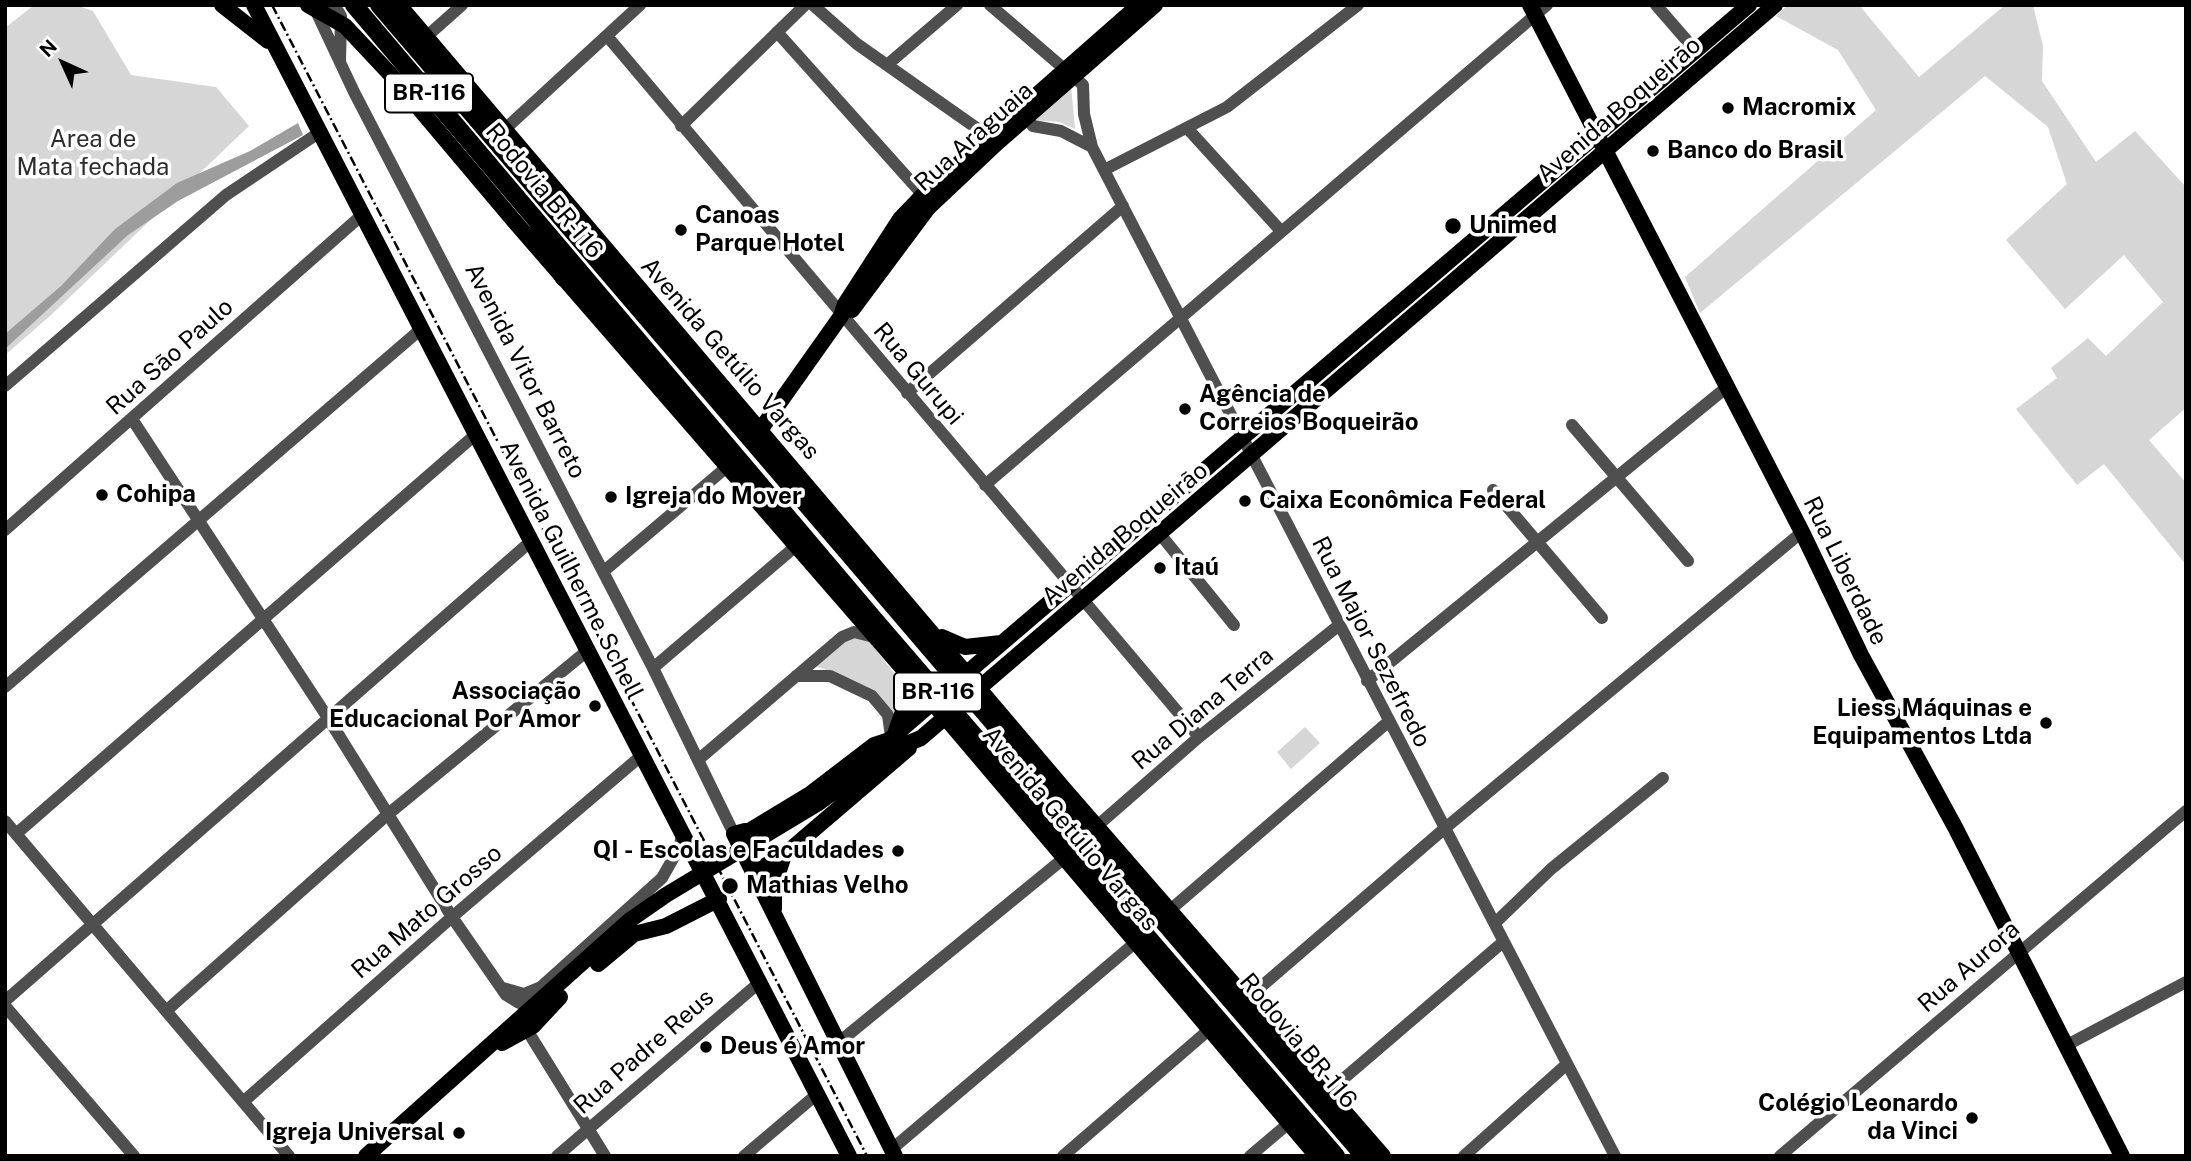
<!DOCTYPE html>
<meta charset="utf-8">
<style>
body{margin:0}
#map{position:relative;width:2191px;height:1161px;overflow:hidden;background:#fff;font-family:"Public Sans",sans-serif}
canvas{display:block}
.frame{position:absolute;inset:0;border:7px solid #000;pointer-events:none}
.north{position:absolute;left:28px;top:28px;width:70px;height:70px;-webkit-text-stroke:5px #fff;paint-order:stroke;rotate:315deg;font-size:19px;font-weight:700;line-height:28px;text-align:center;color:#000}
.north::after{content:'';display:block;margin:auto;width:24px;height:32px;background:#000;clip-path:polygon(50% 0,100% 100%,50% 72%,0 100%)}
</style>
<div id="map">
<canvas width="2191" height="1161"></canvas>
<div class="frame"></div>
<div class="north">N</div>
</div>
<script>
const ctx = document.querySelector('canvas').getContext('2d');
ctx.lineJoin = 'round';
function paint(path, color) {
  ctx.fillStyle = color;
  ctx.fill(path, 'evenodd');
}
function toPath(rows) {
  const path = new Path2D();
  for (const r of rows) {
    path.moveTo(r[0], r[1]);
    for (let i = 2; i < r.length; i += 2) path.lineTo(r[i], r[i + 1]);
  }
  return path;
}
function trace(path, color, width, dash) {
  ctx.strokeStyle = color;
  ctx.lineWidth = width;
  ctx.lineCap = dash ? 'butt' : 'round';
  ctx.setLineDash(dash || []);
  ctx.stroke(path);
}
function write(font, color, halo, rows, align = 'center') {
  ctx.font = font + ' "Public Sans",sans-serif';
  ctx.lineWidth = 7;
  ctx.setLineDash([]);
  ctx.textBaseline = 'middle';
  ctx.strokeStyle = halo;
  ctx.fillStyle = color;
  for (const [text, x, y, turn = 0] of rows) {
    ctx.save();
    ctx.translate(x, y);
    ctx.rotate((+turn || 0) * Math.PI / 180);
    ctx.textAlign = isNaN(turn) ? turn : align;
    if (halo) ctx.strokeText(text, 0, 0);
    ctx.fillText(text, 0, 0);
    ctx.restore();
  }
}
const green = toPath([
 [34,5,76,5,93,11,131,75,216,87,249,126,50,316,5,355,5,28],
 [1788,5,1859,5,1919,77,2005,5,2033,5,2043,46,2042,81,2096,162,2135,131,2186,187,2186,408,2149,440,2186,483,2186,565,2104,464,2077,485,2016,409,2057,378,2051,368,2088,338,2106,356,2163,302,2124,255,2065,309,2006,240,2067,184,2048,127,1985,76,1700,313,1685,277,1876,110,1838,50,1776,16],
 [1071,86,1075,129,1059,122,1032,120],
 [853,637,868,640,901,682,903,693,893,717,856,682,816,666,841,643],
 [1305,727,1320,743,1291,769,1277,752]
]);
const water = toPath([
 [298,123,303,135,178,201,128,235,5,349,5,334,61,286,115,229,177,183,250,151]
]);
const minor = toPath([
 [813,5,857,44,995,141],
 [990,5,1083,85,1084,114,1092,147,1615,1156],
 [1656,5,1696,51],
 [314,7,354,92,653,668,734,834],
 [320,19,327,9,338,11,341,16,340,62],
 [777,32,923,195],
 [607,36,1199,737],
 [426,37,462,5],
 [887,65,957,5],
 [1022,113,1033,126,1061,131,1092,147],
 [681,126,805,5],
 [1187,128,1281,231],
 [504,130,640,5],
 [1104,170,1227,107,1358,5],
 [5,386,226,195,320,132],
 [907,393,1123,206],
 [132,419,328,718,452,917,506,995,519,1003,538,1004],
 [1572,425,1688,561],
 [985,485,1547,5],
 [1493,490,1602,618],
 [5,530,362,215],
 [1160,534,1234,625],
 [604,571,728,466],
 [653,668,796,546],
 [796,676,830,676,872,696,888,715,891,737],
 [1367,681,1727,387],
 [5,687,421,329],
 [698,760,842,637,854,632,874,637],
 [5,821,289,1156],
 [1097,826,1199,737,1338,626],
 [16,834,475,435],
 [1170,910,1388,722],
 [1495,923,1551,869,1663,778],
 [503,988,524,994,541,987,662,878,679,848,683,832],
 [1248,998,1444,829,1802,532],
 [5,1001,530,542],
 [5,1006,134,1156],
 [166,1011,387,815,587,651],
 [527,1021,527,1030,605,1156],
 [838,1043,1063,859],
 [2067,1045,2186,982],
 [1328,1092,1503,942],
 [243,1102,452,917,641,756],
 [892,1149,1136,942],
 [557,1156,760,982],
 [744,1156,816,1095],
 [1063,1156,1211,1028],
 [1250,1156,1289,1123],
 [1464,1156,1567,1064],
 [1780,1156,2186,811]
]);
const major = toPath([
 [222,5,268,41],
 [254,5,849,1156],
 [308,5,345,26,391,75,515,222,945,717,1317,1156],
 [399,5,1064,789,1383,1156],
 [1530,5,1802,532,1861,655,1955,827,2122,1156],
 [852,310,928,208,997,143,1155,5],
 [761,429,841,316,845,304,900,219,923,195,1139,5],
 [942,637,965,647,1001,643],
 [896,731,908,698,905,672],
 [878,756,921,738,1775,5],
 [745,831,734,834,895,1156],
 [739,837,810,794,874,745,889,740],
 [753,873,784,855,909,748],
 [774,909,774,886,784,855],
 [598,964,634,934,666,926,719,899],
 [502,1043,533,1026,560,997],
 [366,1156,630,920,666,895,817,804,851,779,878,756,889,740,968,672,1749,5]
]);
const highway = toPath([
 [354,5,874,619,1336,1156],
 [379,5,1364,1156],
 [536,234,564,278]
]);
const rail = toPath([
 [272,5,867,1156]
]);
const markers = [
 [1728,108,7,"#000"],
 [1653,151,7,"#000"],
 [1453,226,9,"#000"],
 [681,230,7,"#000"],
 [1185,409,7,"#000"],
 [102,495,7,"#000"],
 [611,497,7,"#000"],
 [1245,501,7,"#000"],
 [1160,568,7,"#000"],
 [595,706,7,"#000"],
 [2046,723,7,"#000"],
 [898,851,7,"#000"],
 [730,886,9,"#000"],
 [706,1047,7,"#000"],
 [1972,1118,7,"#000"],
 [459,1133,7,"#000"]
];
const shields = [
 [429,93,88],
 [938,692,88]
];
const shieldNames = [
 ["BR-116",429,93],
 ["BR-116",938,692]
];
const poiNames = [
 ["Macromix",1742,108],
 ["Banco do Brasil",1667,151],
 ["Canoas",695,216],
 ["Parque Hotel",695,244],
 ["Unimed",1469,226],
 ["Agência de",1199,395],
 ["Correios Boqueirão",1199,423],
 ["Cohipa",116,495],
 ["Igreja do Mover",625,497],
 ["Caixa Econômica Federal",1259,501],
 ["Itaú",1174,568],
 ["Associação",581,692,"right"],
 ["Educacional Por Amor",581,720,"right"],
 ["Liess Máquinas e",2032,709,"right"],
 ["Equipamentos Ltda",2032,737,"right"],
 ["QI - Escolas e Faculdades",884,851,"right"],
 ["Mathias Velho",746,886],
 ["Deus é Amor",720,1047],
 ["Colégio Leonardo",1958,1104,"right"],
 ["da Vinci",1958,1132,"right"],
 ["Igreja Universal",445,1133,"right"]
];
const streetNames = [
 ["Avenida Boqueirão",1619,110,-41],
 ["Rua Araguaia",974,137,-42],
 ["Rodovia BR-116",544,191,50],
 ["Rua São Paulo",170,357,-42],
 ["Avenida Getúlio Vargas",730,359,49],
 ["Avenida Vitor Barreto",525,371,63],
 ["Rua Gurupi",918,374,50],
 ["Avenida Boqueirão",1125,534,-40],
 ["Avenida Guilherme Schell",571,570,63],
 ["Rua Liberdade",1845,571,64],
 ["Rua Major Sezefredo",1371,642,63],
 ["Rua Diana Terra",1203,709,-40],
 ["Avenida Getúlio Vargas",1070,829,50],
 ["Rua Mato Grosso",427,912,-41],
 ["Rua Aurora",1969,967,-41],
 ["Rodovia BR-116",1298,1041,50],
 ["Rua Padre Reus",644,1052,-41]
];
const parkNames = [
 ["Area de",93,140],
 ["Mata fechada",93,168]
];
paint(green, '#d6d6d6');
paint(water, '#9d9d9d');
trace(minor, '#4f4f4f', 12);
trace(major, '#000', 16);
trace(highway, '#000', 18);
trace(rail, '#000', 2.5, [10, 3.5, 2, 3.5]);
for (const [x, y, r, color] of markers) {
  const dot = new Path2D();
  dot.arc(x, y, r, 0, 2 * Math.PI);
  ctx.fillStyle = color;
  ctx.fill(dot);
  trace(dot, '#fff', 2.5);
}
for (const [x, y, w] of shields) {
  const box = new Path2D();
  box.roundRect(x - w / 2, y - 19.5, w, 39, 5);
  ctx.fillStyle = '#fff';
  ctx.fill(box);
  trace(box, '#000', 2);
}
write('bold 23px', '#000', null, shieldNames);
write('bold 24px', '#000', '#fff', poiNames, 'left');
write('24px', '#000', '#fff', streetNames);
write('24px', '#2d2d2d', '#fff', parkNames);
</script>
